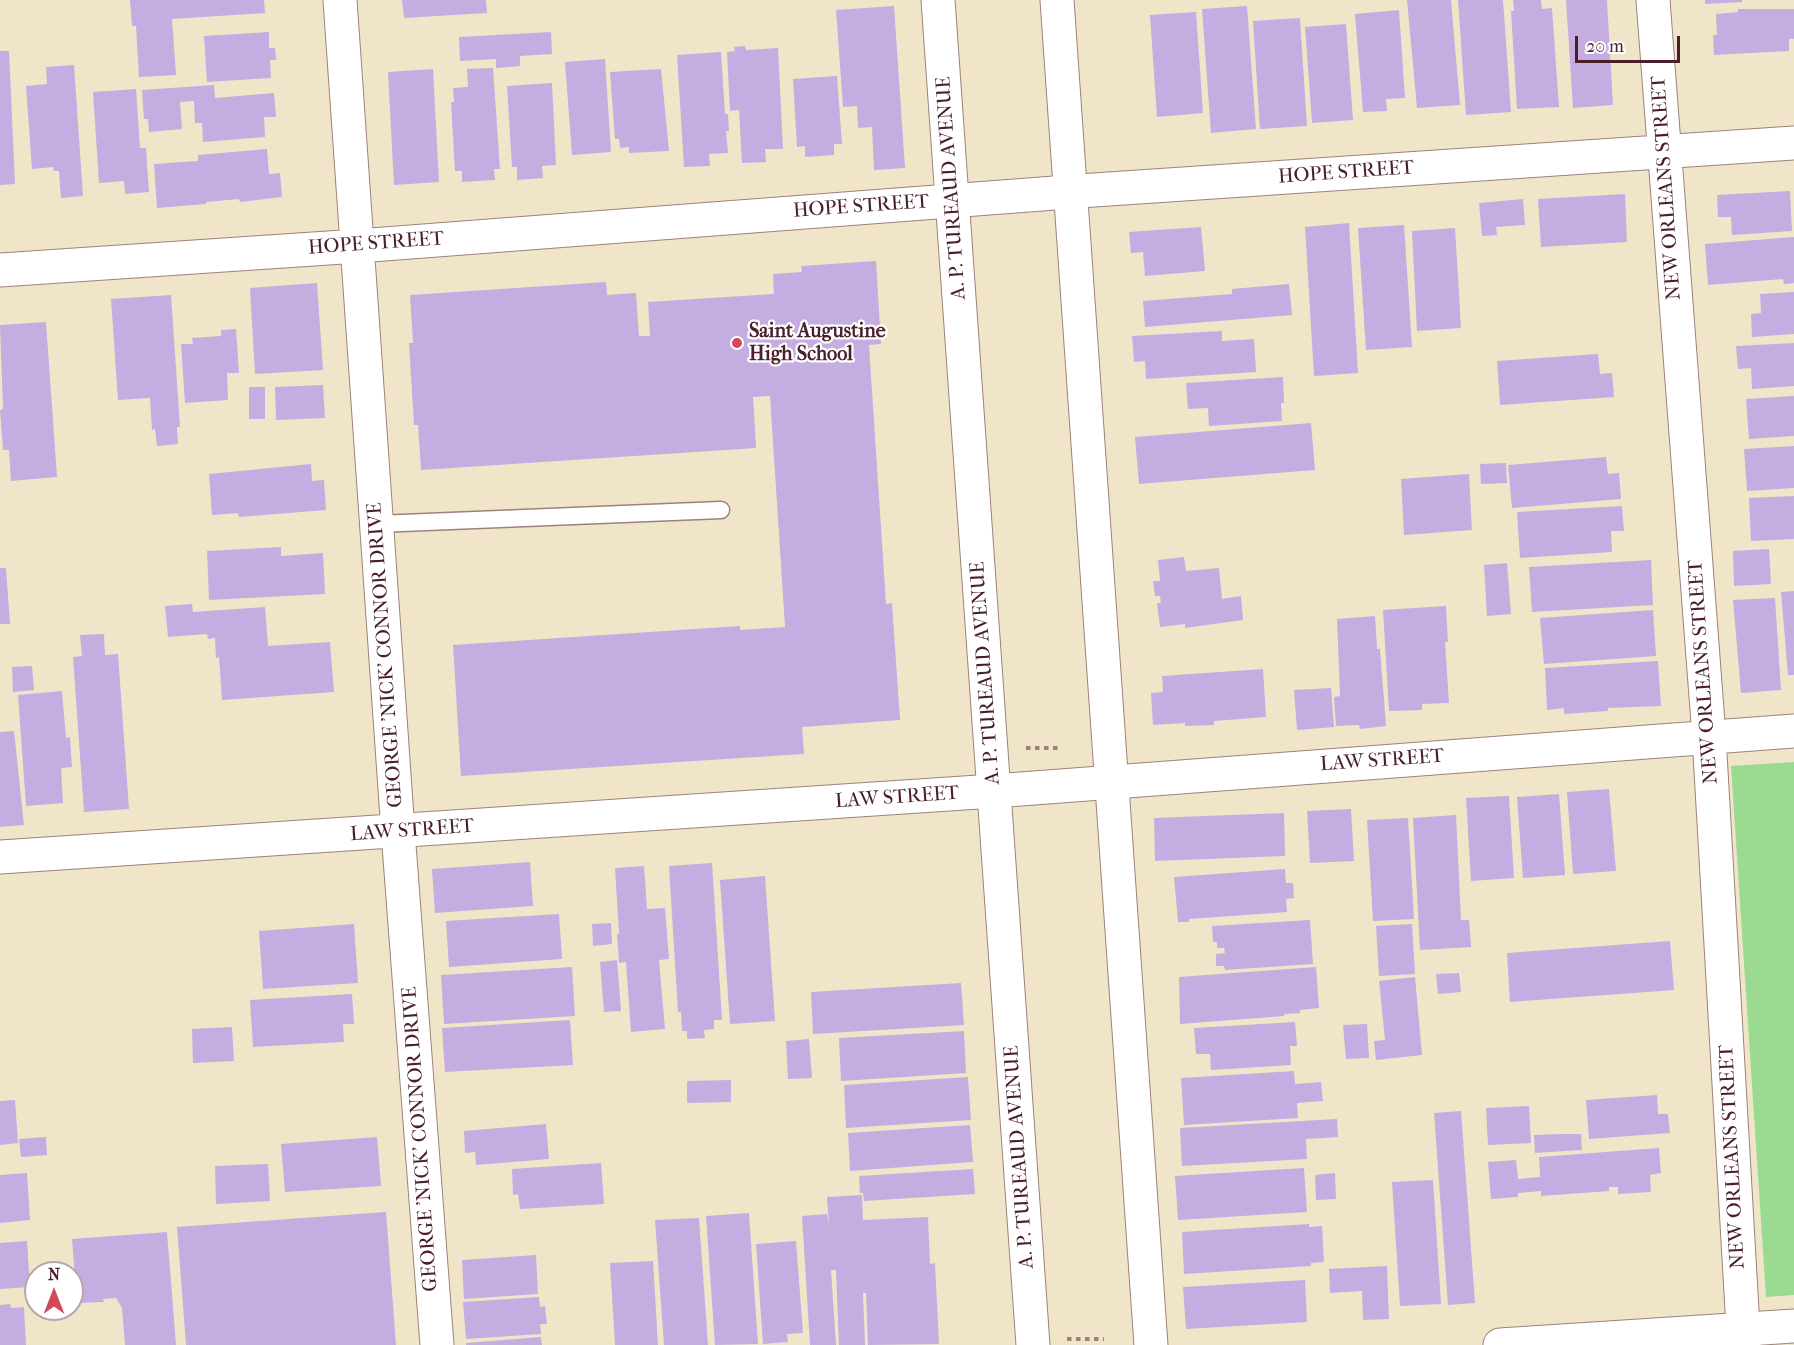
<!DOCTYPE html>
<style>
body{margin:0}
#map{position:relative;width:1794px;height:1345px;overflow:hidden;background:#f0e5c9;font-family:"IM FELL French Canon",serif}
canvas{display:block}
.north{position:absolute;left:24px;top:1261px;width:60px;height:60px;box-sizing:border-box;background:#fff;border:2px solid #b7a5aa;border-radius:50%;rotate:0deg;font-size:16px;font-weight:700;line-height:24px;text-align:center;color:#4a1f2b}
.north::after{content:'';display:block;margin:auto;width:21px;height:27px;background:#d1495b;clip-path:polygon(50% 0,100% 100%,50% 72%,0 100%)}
.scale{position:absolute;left:1575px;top:36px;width:105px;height:27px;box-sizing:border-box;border:3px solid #4a1f2b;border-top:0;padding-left:8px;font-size:18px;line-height:21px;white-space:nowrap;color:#4a1f2b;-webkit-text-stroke:4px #fff;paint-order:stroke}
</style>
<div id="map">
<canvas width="1794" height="1345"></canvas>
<div class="north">N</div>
<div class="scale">20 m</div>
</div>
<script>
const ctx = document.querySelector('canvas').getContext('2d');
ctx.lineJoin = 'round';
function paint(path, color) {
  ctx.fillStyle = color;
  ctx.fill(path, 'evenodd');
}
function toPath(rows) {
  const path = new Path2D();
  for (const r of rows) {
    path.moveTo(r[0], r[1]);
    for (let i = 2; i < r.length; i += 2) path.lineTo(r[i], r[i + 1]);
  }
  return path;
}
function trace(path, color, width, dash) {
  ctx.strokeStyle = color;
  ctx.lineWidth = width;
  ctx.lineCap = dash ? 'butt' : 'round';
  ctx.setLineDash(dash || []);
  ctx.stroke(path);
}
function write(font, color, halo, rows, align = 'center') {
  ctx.font = font + ' "IM FELL French Canon",serif';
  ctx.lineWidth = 4.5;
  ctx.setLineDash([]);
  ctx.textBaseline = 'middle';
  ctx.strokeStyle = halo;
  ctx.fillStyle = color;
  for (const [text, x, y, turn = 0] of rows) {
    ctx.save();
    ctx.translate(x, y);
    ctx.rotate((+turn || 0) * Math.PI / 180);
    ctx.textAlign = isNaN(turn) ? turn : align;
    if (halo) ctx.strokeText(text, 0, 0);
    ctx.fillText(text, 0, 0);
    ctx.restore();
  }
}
const green = toPath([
 [1794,762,1794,1295,1766,1297,1731,766]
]);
const building = toPath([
 [130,0,264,0,265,13,172,19,176,75,139,77,136,26,132,26],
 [402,0,486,0,487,13,404,18],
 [1407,0,1451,0,1460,105,1417,108],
 [1458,0,1503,0,1511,112,1466,115],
 [1513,0,1541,0,1542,9,1552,8,1559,107,1517,109,1511,11,1514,11],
 [1566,0,1607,0,1613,105,1573,108],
 [1705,0,1742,0,1742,2,1705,4],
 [894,6,905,168,874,170,872,127,858,128,857,106,843,107,836,10],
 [1247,6,1256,129,1211,133,1202,9],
 [1738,9,1794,9,1794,39,1789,39,1789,51,1714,55,1713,35,1717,35,1716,14,1738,12],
 [1399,10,1405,98,1386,99,1387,111,1363,112,1355,14],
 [1196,12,1203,113,1157,117,1150,15],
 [1300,18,1307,126,1260,129,1253,21],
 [1346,24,1353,120,1312,123,1305,27],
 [269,32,269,48,275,48,276,60,270,60,271,78,207,82,204,36],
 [551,32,552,54,520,56,520,66,496,68,496,59,460,61,459,37],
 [745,46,746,50,778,48,783,149,765,149,766,162,742,163,739,110,730,111,727,52,735,51,734,47],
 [0,51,9,51,15,184,0,185],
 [721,52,725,114,728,114,729,131,726,131,728,153,709,154,710,166,684,167,677,55],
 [605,59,611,152,572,155,565,62],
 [74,65,83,196,61,198,59,171,54,171,53,167,32,169,26,86,47,84,46,67],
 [493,68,500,169,494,169,495,180,462,182,462,171,455,171,451,102,454,102,453,88,468,87,467,69],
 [433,69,439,182,394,185,388,72],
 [661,69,669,151,629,153,629,147,620,148,619,139,615,139,610,72],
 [837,76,842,144,834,144,834,155,805,157,805,146,797,147,793,79],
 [552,83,556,165,542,166,543,178,517,180,517,167,512,167,507,86],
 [214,85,215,98,274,93,276,117,264,117,265,137,203,142,202,123,195,123,194,101,180,102,182,129,149,132,148,119,144,119,142,90],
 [136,89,140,148,146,148,149,192,125,194,124,181,99,183,93,92],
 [267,149,269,174,280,173,282,197,240,202,239,199,206,202,206,204,157,208,154,164,198,161,198,155],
 [1790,191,1792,231,1732,235,1731,217,1718,217,1717,195],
 [1625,194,1627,242,1541,247,1538,199],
 [1523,199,1525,225,1496,227,1497,235,1482,236,1479,203],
 [1349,223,1358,373,1314,376,1305,227],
 [1404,225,1412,347,1366,350,1358,228],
 [1201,227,1205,271,1145,276,1143,252,1131,253,1129,232],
 [1455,228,1461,328,1417,331,1412,231],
 [1794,237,1794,283,1784,284,1783,279,1708,285,1705,244],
 [876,261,881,344,869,345,886,604,892,603,900,720,802,727,804,754,461,776,453,645,740,626,740,630,785,627,770,396,753,397,756,448,421,470,418,425,414,425,409,343,413,343,410,295,606,282,607,295,636,293,639,336,650,336,648,302,774,294,773,274,802,272,801,266],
 [317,283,323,370,255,374,250,288],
 [1289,284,1292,315,1145,327,1143,301,1232,294,1232,289],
 [1794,292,1794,334,1752,337,1751,314,1761,313,1760,294],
 [171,295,180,427,177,427,178,444,157,446,155,429,152,430,150,398,118,400,111,299],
 [46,322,57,477,11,481,9,450,3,450,0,410,3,409,0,325],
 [236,329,239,373,227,373,228,400,185,403,181,344,193,344,192,338,221,336,221,330],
 [1222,331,1222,341,1254,339,1256,372,1146,379,1145,361,1134,362,1132,336],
 [1794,343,1794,386,1752,389,1751,368,1738,369,1736,346],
 [1598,354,1600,374,1612,373,1614,397,1500,405,1497,361],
 [1283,377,1284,403,1281,403,1282,421,1209,426,1208,408,1188,409,1186,383],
 [323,385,325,418,276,420,275,387],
 [249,387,265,387,265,419,249,419],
 [1794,396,1794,436,1749,439,1746,399],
 [1311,423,1315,470,1139,484,1135,437],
 [1794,446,1794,488,1747,491,1744,449],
 [1606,457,1608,474,1619,473,1621,499,1512,508,1508,465],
 [1506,463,1507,483,1481,484,1480,464],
 [311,464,312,481,324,480,326,510,239,517,238,513,212,515,209,474],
 [1469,474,1472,530,1404,535,1401,479],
 [1794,496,1794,539,1751,541,1749,498],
 [1622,506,1624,531,1611,531,1612,552,1520,558,1517,512],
 [281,547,281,556,323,553,325,594,209,600,207,551],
 [1769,549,1771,584,1734,586,1733,551],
 [1184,557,1186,571,1219,568,1222,599,1241,596,1243,620,1185,628,1185,624,1160,627,1157,603,1161,603,1160,596,1155,596,1153,581,1160,581,1158,560],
 [1651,560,1653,605,1532,612,1529,567],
 [1507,563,1511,614,1487,616,1484,565],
 [0,568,6,568,10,624,0,624],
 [1794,591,1794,675,1788,675,1781,592],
 [1775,598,1781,690,1741,693,1733,600],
 [192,604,193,612,265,607,268,646,330,642,334,692,222,700,219,657,216,658,215,638,208,639,207,634,168,637,165,606],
 [1446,606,1448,642,1445,642,1449,703,1422,704,1422,710,1389,711,1383,610],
 [1653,610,1656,656,1544,664,1540,618],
 [1375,616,1377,649,1380,649,1386,726,1360,729,1359,725,1336,726,1334,697,1340,696,1337,619],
 [104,634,105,655,118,654,129,809,84,812,73,657,82,656,80,635],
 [1658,661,1661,706,1608,708,1608,711,1564,714,1564,708,1547,710,1545,668],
 [32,666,34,690,13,692,12,667],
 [1263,669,1266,717,1214,721,1214,725,1185,726,1185,723,1153,725,1151,693,1163,692,1162,676],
 [1331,688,1334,727,1297,730,1294,690],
 [62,691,66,738,70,737,72,767,61,768,63,803,26,806,18,695],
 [14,731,24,825,0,827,0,732],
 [1609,789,1616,871,1573,874,1567,792],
 [1559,794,1565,875,1523,878,1517,797],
 [1509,796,1514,878,1471,881,1466,798],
 [1351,809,1354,861,1310,863,1307,811],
 [1284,813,1285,856,1155,861,1154,818],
 [1456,815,1461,920,1469,920,1471,947,1420,950,1413,818],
 [1408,818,1414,919,1373,921,1367,820],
 [530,862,533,906,435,913,432,869],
 [712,863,722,1020,714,1020,714,1029,704,1030,705,1038,687,1039,687,1031,682,1031,681,1012,678,1012,669,866],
 [644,866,647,909,665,908,669,959,659,960,665,1029,631,1032,626,962,619,963,617,934,619,934,615,868],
 [1285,869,1286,883,1293,883,1294,898,1286,899,1287,912,1189,919,1189,922,1178,922,1174,877],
 [765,876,775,1021,730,1024,720,880],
 [559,914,562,959,449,967,446,921],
 [1310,920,1313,964,1225,970,1224,966,1216,966,1216,954,1225,953,1224,948,1217,948,1217,942,1213,942,1212,926],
 [611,923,612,944,593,946,592,924],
 [354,924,358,983,263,989,259,931],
 [1412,924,1415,974,1379,976,1376,926],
 [1670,941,1674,990,1510,1002,1507,953],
 [617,960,621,1011,604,1012,600,962],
 [572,967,575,1016,444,1024,441,975],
 [1316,967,1319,1008,1300,1010,1300,1013,1284,1014,1284,1016,1180,1024,1179,977],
 [1459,973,1461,992,1438,994,1436,974],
 [1415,977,1422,1055,1376,1060,1374,1041,1385,1040,1379,981],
 [961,983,964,1025,813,1034,811,992],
 [352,994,354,1024,343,1024,344,1042,253,1047,250,1000],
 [570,1020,573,1065,445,1072,442,1028],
 [1295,1022,1297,1046,1290,1046,1291,1065,1211,1070,1210,1054,1196,1054,1194,1028],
 [1367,1024,1369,1058,1346,1059,1343,1025],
 [232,1027,234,1061,193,1063,192,1029],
 [964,1031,966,1073,841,1081,839,1038],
 [809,1039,812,1078,788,1079,786,1041],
 [1294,1071,1295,1084,1321,1082,1323,1101,1297,1103,1298,1118,1184,1125,1181,1078],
 [968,1077,971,1120,846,1128,844,1085],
 [731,1080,731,1102,687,1103,687,1081],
 [1657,1095,1658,1114,1668,1114,1670,1133,1589,1139,1586,1100],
 [15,1100,18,1143,0,1145,0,1101],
 [1529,1106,1531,1143,1488,1145,1486,1108],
 [1461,1111,1475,1303,1448,1305,1434,1113],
 [1337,1119,1338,1137,1306,1139,1307,1159,1182,1166,1180,1128],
 [546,1124,549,1159,476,1165,475,1152,465,1153,464,1131],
 [970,1125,973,1162,850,1171,848,1133],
 [1562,1134,1581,1134,1582,1150,1535,1153,1534,1135],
 [46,1137,47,1155,21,1157,19,1139],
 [377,1137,381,1186,285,1192,281,1144],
 [1659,1148,1661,1173,1650,1175,1651,1192,1618,1194,1618,1187,1609,1187,1609,1191,1541,1196,1541,1191,1518,1193,1518,1197,1491,1199,1488,1162,1516,1160,1518,1179,1540,1177,1539,1157],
 [601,1163,604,1204,520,1209,518,1194,513,1195,512,1169],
 [268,1164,270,1201,216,1204,215,1166],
 [1304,1168,1307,1212,1178,1220,1175,1176],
 [973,1169,975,1194,864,1201,863,1193,860,1193,859,1176],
 [27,1173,30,1220,0,1223,0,1175],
 [1335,1173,1336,1199,1316,1200,1315,1175],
 [1433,1180,1441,1304,1400,1306,1392,1182],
 [862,1195,863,1220,928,1217,930,1264,935,1263,939,1344,868,1345,866,1293,863,1293,865,1345,839,1345,836,1270,831,1270,836,1345,810,1345,802,1216,827,1214,829,1225,827,1197],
 [386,1212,396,1345,186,1345,177,1227],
 [749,1213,758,1344,715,1345,706,1216],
 [699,1218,708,1345,664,1345,655,1220],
 [1309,1224,1309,1227,1322,1226,1324,1262,1311,1263,1311,1266,1184,1274,1182,1232],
 [167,1232,176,1345,125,1345,122,1308,116,1298,103,1299,104,1302,77,1303,72,1239],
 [27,1241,30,1287,0,1289,0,1243],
 [796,1241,803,1333,787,1334,788,1342,763,1344,756,1244],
 [536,1255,538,1294,464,1299,462,1260],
 [653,1261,658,1345,615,1345,610,1263],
 [1387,1266,1389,1319,1363,1320,1362,1291,1330,1293,1329,1269],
 [1305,1280,1307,1322,1186,1329,1183,1287],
 [539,1297,540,1307,545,1306,547,1324,540,1324,541,1334,466,1339,463,1302],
 [10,1304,11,1308,24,1307,26,1345,0,1345,0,1305],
 [541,1337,542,1345,466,1345,466,1343]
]);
const path = toPath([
 [1026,748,1058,748],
 [1067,1339,1104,1339]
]);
const service = toPath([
 [377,524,721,510]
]);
const minor = toPath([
 [340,0,398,832,437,1345],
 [1653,0,1709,736,1744,1345],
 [0,270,358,246,1094,190,1794,143],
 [0,857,994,791,1794,731],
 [1500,1345,1794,1326]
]);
const tertiary = toPath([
 [938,0,1033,1345],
 [1057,0,1151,1345]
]);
const markers = [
 [737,343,6,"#d1495b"]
];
const streetNames = [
 ["HOPE STREET",1346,173,-4],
 ["A. P. TUREAUD AVENUE",952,188,-94],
 ["NEW ORLEANS STREET",1667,188,-94],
 ["HOPE STREET",861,207,-4],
 ["HOPE STREET",376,244,-4],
 ["GEORGE 'NICK' CONNOR DRIVE",386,655,-94],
 ["NEW ORLEANS STREET",1704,672,-94],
 ["A. P. TUREAUD AVENUE",986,673,-94],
 ["LAW STREET",1382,761,-4],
 ["LAW STREET",897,798,-4],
 ["LAW STREET",412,831,-4],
 ["GEORGE 'NICK' CONNOR DRIVE",421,1139,-94],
 ["A. P. TUREAUD AVENUE",1020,1157,-94],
 ["NEW ORLEANS STREET",1733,1157,-93]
];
const poiNames = [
 ["Saint Augustine",749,332],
 ["High School",749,355]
];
paint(green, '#9bdb91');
paint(building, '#c5ade1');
trace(service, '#9d827a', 19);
trace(minor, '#9d827a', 35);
trace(tertiary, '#9d827a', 35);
trace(path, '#9d827a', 4, [4.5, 4.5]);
trace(service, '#fff', 16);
trace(minor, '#fff', 33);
trace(tertiary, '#fff', 33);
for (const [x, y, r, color] of markers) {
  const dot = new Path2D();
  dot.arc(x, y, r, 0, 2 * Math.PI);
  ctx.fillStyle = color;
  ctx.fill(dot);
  trace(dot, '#fff', 2);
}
write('20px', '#4a1f2b', '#fff', streetNames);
write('bold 20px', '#4a1f2b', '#fff', poiNames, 'left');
</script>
